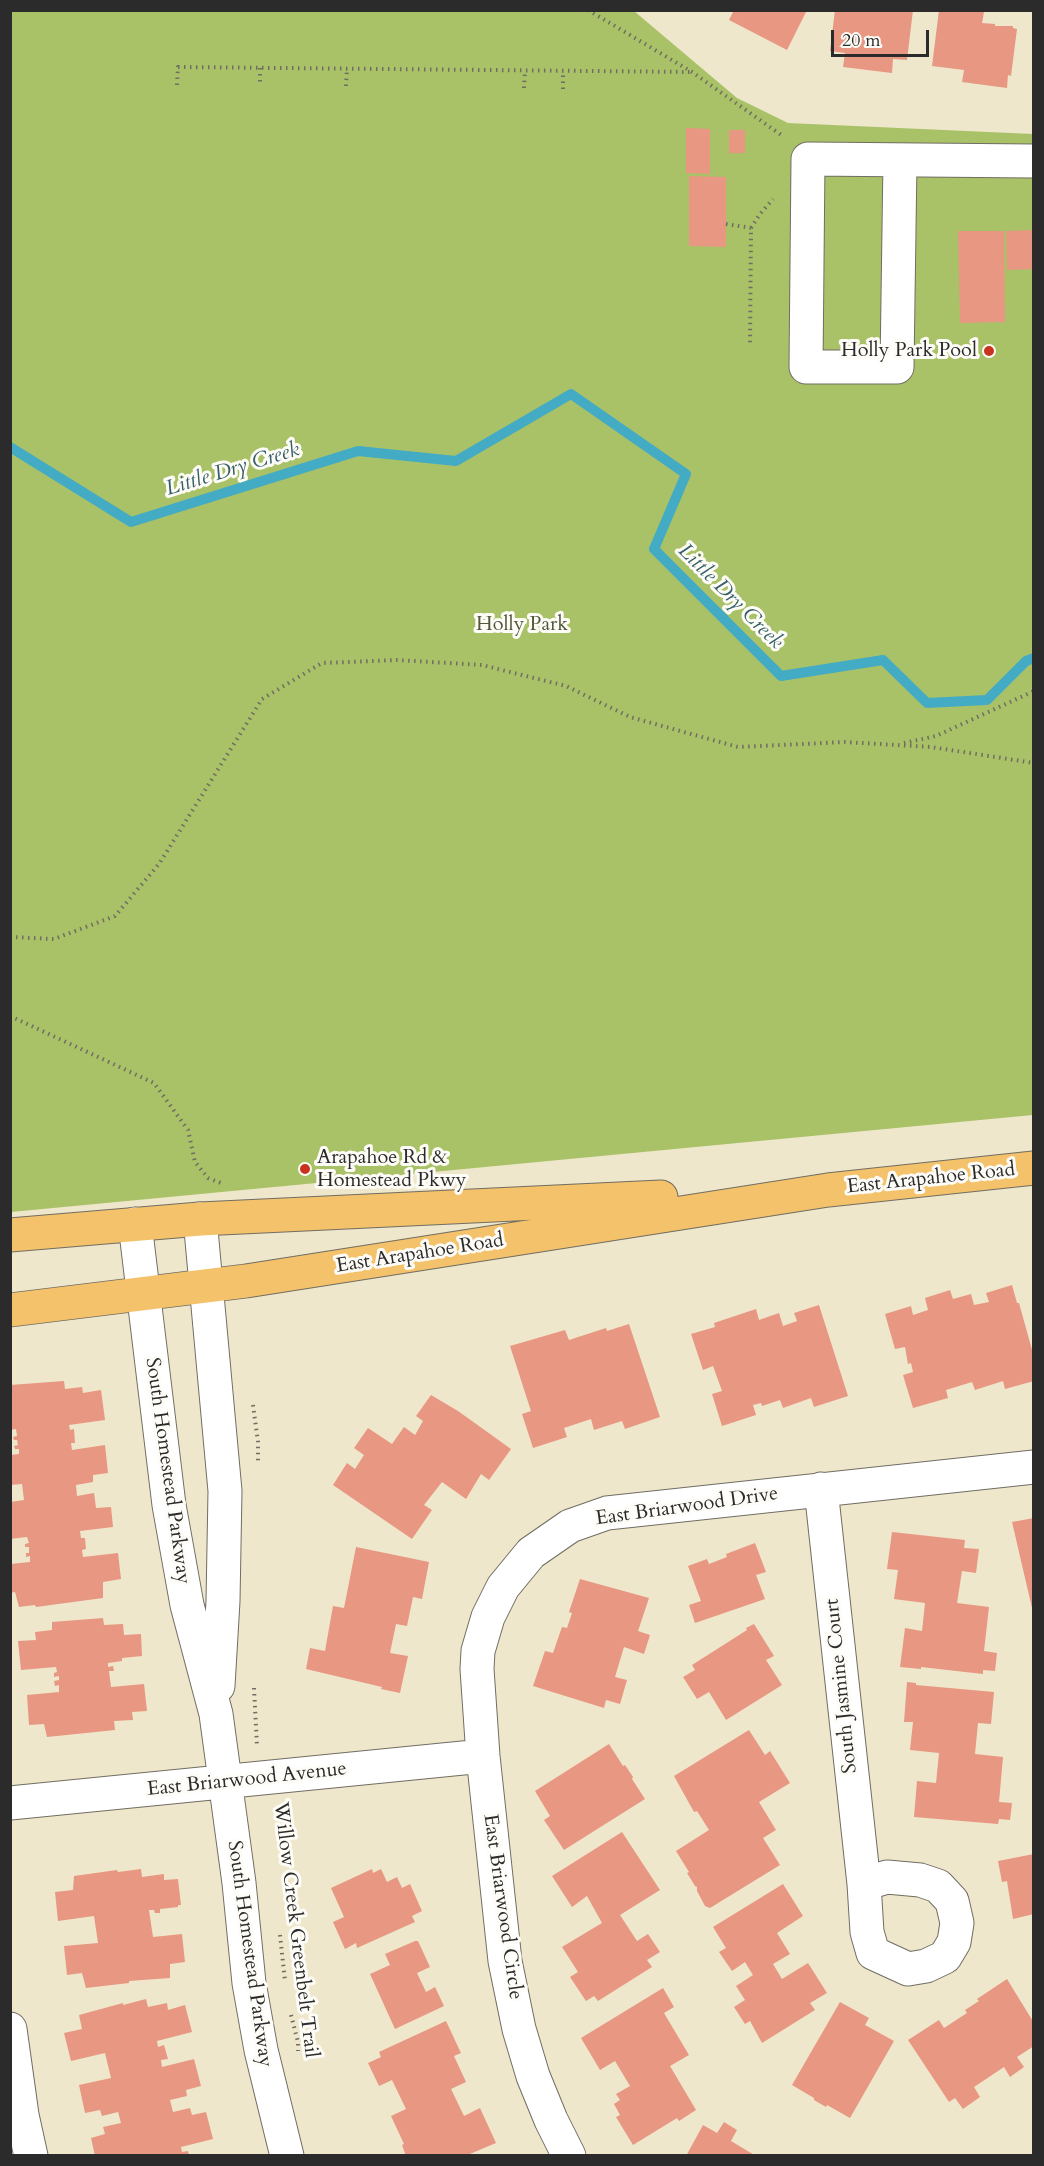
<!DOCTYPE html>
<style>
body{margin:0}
#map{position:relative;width:1044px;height:2166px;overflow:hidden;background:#efe7cb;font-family:Cardo,serif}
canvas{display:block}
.frame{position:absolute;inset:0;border:12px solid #2b2b2b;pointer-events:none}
.scale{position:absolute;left:831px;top:30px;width:98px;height:27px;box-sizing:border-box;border:3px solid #2b2b2b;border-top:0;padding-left:8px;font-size:18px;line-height:21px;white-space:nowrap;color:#2b2b2b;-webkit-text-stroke:4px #fdfcf7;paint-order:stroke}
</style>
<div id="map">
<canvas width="1044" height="2166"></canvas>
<div class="frame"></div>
<div class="scale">20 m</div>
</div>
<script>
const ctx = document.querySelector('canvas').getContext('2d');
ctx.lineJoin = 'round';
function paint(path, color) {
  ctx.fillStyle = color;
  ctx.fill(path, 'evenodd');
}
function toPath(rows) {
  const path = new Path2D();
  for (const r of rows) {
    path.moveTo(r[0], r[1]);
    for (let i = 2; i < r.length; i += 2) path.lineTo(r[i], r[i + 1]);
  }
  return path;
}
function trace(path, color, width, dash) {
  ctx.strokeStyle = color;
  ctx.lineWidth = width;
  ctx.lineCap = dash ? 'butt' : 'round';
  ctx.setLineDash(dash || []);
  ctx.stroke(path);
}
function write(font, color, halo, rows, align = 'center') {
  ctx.font = font + ' Cardo,serif';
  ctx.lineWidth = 6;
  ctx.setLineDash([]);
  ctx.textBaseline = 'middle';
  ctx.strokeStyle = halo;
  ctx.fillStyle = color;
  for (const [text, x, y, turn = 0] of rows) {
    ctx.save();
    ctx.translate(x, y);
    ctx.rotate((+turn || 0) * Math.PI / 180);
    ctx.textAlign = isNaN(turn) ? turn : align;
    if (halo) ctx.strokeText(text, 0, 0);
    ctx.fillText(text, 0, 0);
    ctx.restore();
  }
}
const green = toPath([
 [11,11,634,11,737,98,788,123,1033,134,1033,1115,11,1212]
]);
const stream = toPath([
 [10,447,131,522,358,451,456,461,571,394,686,474,654,549,781,676,883,660,927,703,987,700,1026,661,1034,658]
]);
const building = toPath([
 [734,10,807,10,787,50,729,20],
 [835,10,913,10,907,60,893,59,892,73,843,67,845,53,830,51],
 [939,10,984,12,982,23,995,24,995,26,1013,26,1013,28,1017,29,1011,76,1008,75,1007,88,962,82,964,70,932,66],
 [686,128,710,129,710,174,686,173],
 [729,130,745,130,745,153,729,153],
 [689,176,726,177,726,247,689,246],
 [1034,230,1034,269,1007,270,1006,231],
 [958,231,1004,231,1005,322,960,323],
 [1012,1285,1017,1303,1019,1303,1034,1357,1034,1381,1005,1389,1003,1381,975,1390,972,1382,946,1390,948,1398,913,1408,903,1375,913,1372,911,1363,908,1364,905,1347,895,1349,885,1314,911,1306,913,1315,928,1310,925,1298,950,1290,953,1299,971,1294,974,1305,989,1302,986,1293],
 [819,1305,848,1396,814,1407,811,1398,783,1408,780,1400,762,1406,761,1403,753,1405,756,1415,722,1426,712,1394,722,1391,713,1366,703,1370,691,1334,715,1327,714,1323,756,1309,759,1320,779,1313,783,1326,797,1321,794,1313],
 [629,1324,660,1417,625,1429,622,1421,594,1430,591,1419,564,1428,567,1437,533,1448,522,1414,531,1411,510,1346,565,1330,569,1340,606,1328,607,1331],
 [64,1381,65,1389,82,1387,83,1393,101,1390,105,1420,69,1425,70,1430,74,1429,75,1443,71,1443,72,1450,105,1445,108,1473,93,1475,93,1482,76,1485,77,1496,94,1493,96,1508,111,1507,113,1527,80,1531,81,1538,85,1538,86,1549,82,1550,83,1557,118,1553,121,1579,103,1582,103,1598,36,1607,35,1605,19,1607,15,1592,10,1593,10,1564,30,1562,30,1556,26,1557,26,1553,29,1553,29,1547,25,1547,25,1544,29,1543,27,1537,10,1539,10,1502,24,1500,22,1484,10,1485,10,1455,19,1454,19,1449,15,1449,14,1446,18,1445,17,1440,14,1440,13,1437,17,1436,16,1429,10,1430,10,1385],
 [431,1395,458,1411,511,1449,489,1480,481,1474,466,1499,442,1482,424,1505,432,1510,412,1539,333,1485,347,1463,355,1469,364,1455,354,1448,368,1428,392,1444,404,1427,415,1435,423,1421,416,1416],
 [1034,1518,1034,1608,1032,1608,1012,1522],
 [892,1532,965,1540,964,1548,979,1549,976,1573,962,1571,957,1603,989,1607,984,1651,997,1653,995,1671,983,1670,983,1674,921,1667,921,1669,900,1667,905,1628,922,1631,925,1603,894,1599,898,1570,887,1569],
 [755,1543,766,1572,756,1575,765,1599,695,1623,689,1605,701,1601,688,1566,707,1559,709,1564,727,1557,726,1554],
 [356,1547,429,1562,422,1599,413,1597,407,1626,396,1624,390,1653,408,1656,400,1693,381,1689,382,1687,306,1669,310,1648,325,1651,333,1606,344,1608],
 [580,1579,649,1598,638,1631,650,1635,644,1654,624,1647,615,1677,627,1680,620,1704,606,1700,604,1708,533,1686,545,1651,553,1653,562,1627,567,1628,572,1613,569,1612],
 [103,1618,104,1625,123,1624,124,1635,141,1634,142,1656,122,1658,122,1661,108,1663,108,1667,113,1666,114,1671,109,1671,111,1687,144,1684,147,1711,132,1712,133,1720,114,1721,115,1730,47,1737,44,1724,29,1725,27,1695,59,1692,59,1685,55,1686,54,1681,59,1680,59,1676,54,1677,54,1673,57,1672,56,1667,21,1670,18,1641,36,1640,35,1632,52,1630,52,1622],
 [754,1624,774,1656,766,1660,782,1685,726,1720,709,1692,697,1699,683,1677,695,1670,692,1665,747,1630,746,1628],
 [907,1682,916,1683,916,1685,994,1692,991,1724,978,1723,975,1754,1003,1757,999,1802,1012,1803,1010,1820,999,1819,998,1824,914,1817,917,1781,936,1783,939,1753,910,1750,913,1722,904,1722],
 [749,1730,765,1755,770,1751,790,1783,759,1802,776,1830,763,1838,780,1865,710,1908,705,1906,697,1891,697,1887,695,1886,687,1873,689,1872,676,1851,709,1830,697,1811,694,1812,674,1776],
 [609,1744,623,1766,625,1765,633,1777,632,1779,645,1799,564,1850,544,1820,550,1816,535,1791],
 [622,1832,660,1890,620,1915,637,1941,648,1934,660,1952,647,1960,652,1967,598,2001,594,1996,586,2001,570,1977,578,1972,562,1947,602,1923,587,1896,572,1907,552,1876],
 [1034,1854,1034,1914,1013,1919,1007,1881,1002,1882,998,1861],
 [141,1869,142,1877,164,1874,164,1880,178,1879,181,1905,178,1905,178,1907,160,1909,160,1913,155,1913,154,1910,149,1910,153,1937,182,1934,185,1962,170,1964,170,1978,129,1981,129,1983,86,1988,82,1973,67,1975,64,1946,98,1943,94,1916,58,1921,55,1892,73,1890,74,1876,117,1870,118,1872],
 [372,1869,373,1873,381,1869,387,1882,397,1877,402,1888,410,1884,422,1911,412,1916,415,1922,357,1948,356,1943,345,1949,333,1922,344,1917,331,1888],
 [783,1884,803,1916,777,1933,790,1954,773,1964,782,1979,808,1963,827,1993,810,2003,815,2010,762,2043,750,2021,745,2024,734,2007,745,2000,736,1986,753,1975,745,1962,732,1971,719,1952,726,1948,713,1927],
 [415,1941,418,1941,430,1967,417,1973,426,1992,435,1987,444,2006,395,2029,370,1974,390,1965,385,1954],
 [1007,1979,1034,2023,1034,2046,1017,2057,1024,2067,1010,2077,1004,2067,974,2087,980,2097,963,2109,955,2098,949,2102,908,2040,939,2020,944,2028,967,2013,965,2010,979,2001,977,1999],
 [663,1988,674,2007,664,2013,689,2055,670,2066,696,2110,679,2121,677,2118,633,2145,616,2117,620,2115,614,2104,620,2100,616,2094,630,2086,615,2061,600,2070,581,2038],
 [146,1999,148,2007,167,2003,168,2010,185,2005,192,2032,157,2041,158,2047,164,2045,168,2059,161,2060,162,2067,194,2059,201,2086,186,2090,187,2096,170,2100,173,2112,190,2108,192,2115,206,2112,213,2139,181,2147,182,2152,188,2151,189,2156,95,2156,91,2138,105,2134,103,2127,121,2123,118,2112,102,2116,100,2110,85,2113,79,2085,111,2078,105,2053,71,2061,64,2033,82,2029,79,2015,123,2003,123,2005],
 [840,2002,869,2018,865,2025,894,2041,850,2118,827,2105,826,2107,814,2100,814,2098,792,2085],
 [446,2021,461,2053,454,2056,466,2082,451,2089,464,2116,480,2108,496,2143,465,2156,406,2156,402,2145,404,2144,391,2116,406,2109,392,2080,379,2086,368,2063,381,2057,379,2052],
 [724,2122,737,2130,731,2141,756,2156,686,2156,703,2125,717,2133]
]);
const path = toPath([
 [588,10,692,72,784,137],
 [260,68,260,85],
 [177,85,178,67,692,72],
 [346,86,347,69],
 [524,88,525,71],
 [563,89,563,72],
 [726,224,751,228,750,344],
 [751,228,760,214,773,199],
 [904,743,936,736,1034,691],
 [10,937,54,939,115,916,159,864,262,699,322,663,397,660,482,665,566,686,630,717,738,747,845,742,931,747,1034,763],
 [10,1016,154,1083,188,1130,195,1162,208,1178,221,1183],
 [253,1405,258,1442,258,1463],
 [254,1688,257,1746],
 [280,1935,285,1981],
 [291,2015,298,2042,298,2051]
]);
const minor = toPath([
 [900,160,897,367,806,367,808,159,1034,161],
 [200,1219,225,1491,223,1601,218,1686],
 [135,1224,169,1505,187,1605,216,1714,239,1883,249,1983,261,2050,287,2156],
 [821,1489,864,1884,887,1877,920,1880,938,1886,952,1901,957,1923,954,1942,945,1957,926,1966,908,1969,873,1953,867,1932,864,1884],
 [10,1803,483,1756],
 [10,2029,22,2115,31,2156],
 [569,2156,551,2120,533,2076,519,2029,505,1961,483,1756,477,1669,478,1651,488,1617,503,1587,531,1553,570,1526,607,1513,1034,1467]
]);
const major = toPath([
 [10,1235,200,1219,661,1197],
 [10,1310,246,1281,828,1190,1034,1168]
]);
const markers = [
 [989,351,6,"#c8321e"],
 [305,1169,6,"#c8321e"]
];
const poiNames = [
 ["Holly Park Pool",977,351],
 ["Arapahoe Rd &",317,1158,"left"],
 ["Homestead Pkwy",317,1181,"left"]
];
const parkNames = [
 ["Holly Park",522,625]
];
const streetNames = [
 ["East Arapahoe Road",931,1179,-6],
 ["East Arapahoe Road",420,1254,-9],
 ["South Homestead Parkway",167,1471,82],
 ["East Briarwood Drive",687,1507,-8],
 ["South Jasmine Court",842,1686,-96],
 ["East Briarwood Avenue",247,1780,-6],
 ["East Briarwood Circle",502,1907,82],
 ["Willow Creek Greenbelt Trail",295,1930,83],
 ["South Homestead Parkway",249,1954,82]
];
const waterNames = [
 ["Little Dry Creek",233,470,-17],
 ["Little Dry Creek",730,597,45]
];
paint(green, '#aac267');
trace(stream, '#44abc4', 10);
paint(building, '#e79782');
trace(minor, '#706d63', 35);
trace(major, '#706d63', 35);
trace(path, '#706d63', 4, [1.5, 4.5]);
trace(minor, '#fff', 33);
trace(major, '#f4c26a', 33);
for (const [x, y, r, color] of markers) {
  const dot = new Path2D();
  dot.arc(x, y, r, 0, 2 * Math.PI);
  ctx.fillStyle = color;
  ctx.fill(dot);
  trace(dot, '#fdfcf7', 2);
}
write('20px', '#2b2b2b', '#fdfcf7', poiNames, 'right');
write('20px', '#51583d', '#fdfcf7', parkNames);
write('20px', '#2b2b2b', '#fdfcf7', streetNames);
write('italic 21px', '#355e68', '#fdfcf7', waterNames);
</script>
